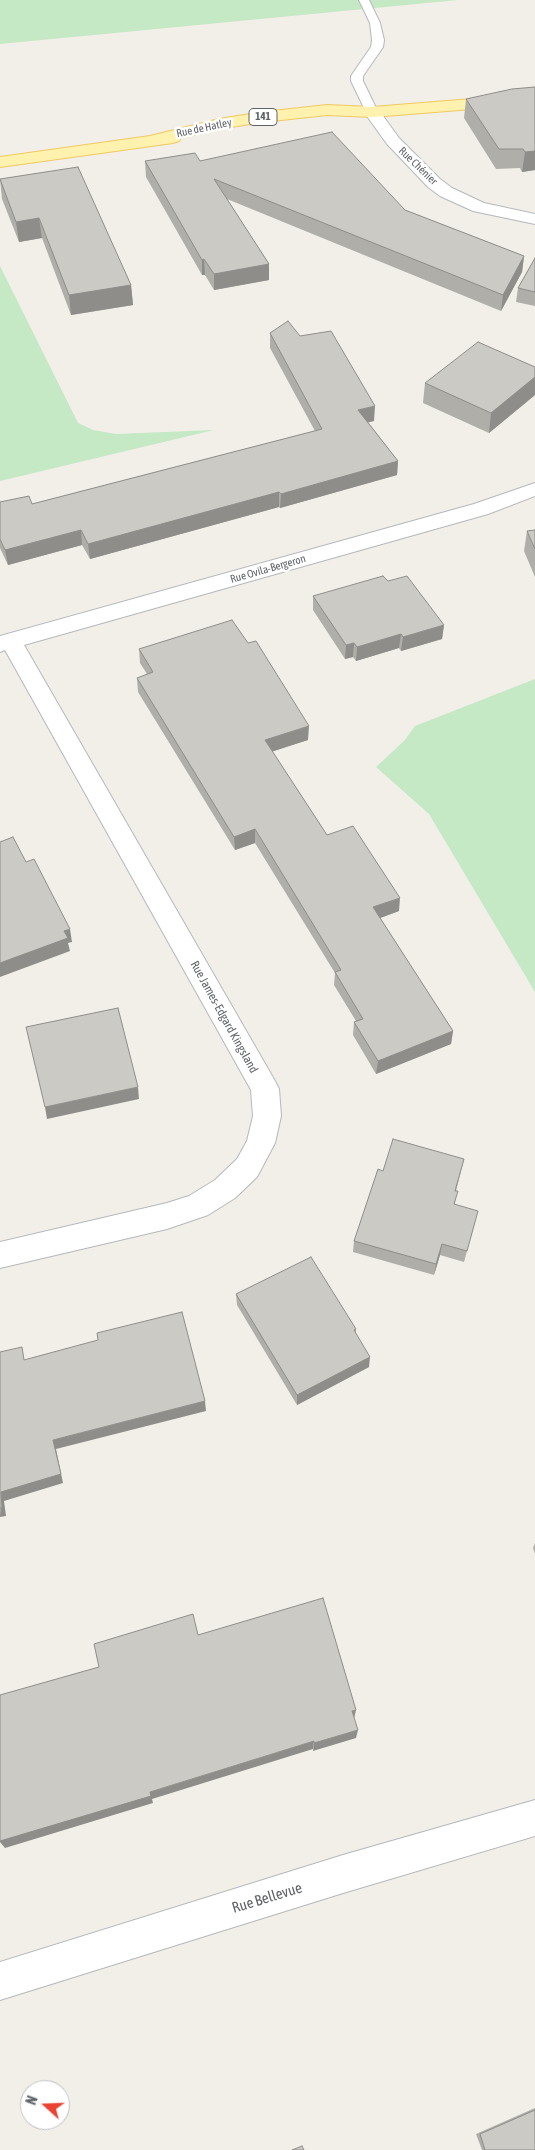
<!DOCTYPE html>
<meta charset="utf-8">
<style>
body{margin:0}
#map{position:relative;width:535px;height:2150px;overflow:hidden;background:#f1efe8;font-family:"Asap Condensed",sans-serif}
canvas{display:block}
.north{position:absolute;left:20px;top:2080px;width:50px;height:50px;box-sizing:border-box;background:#fff;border:1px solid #bfc1c3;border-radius:50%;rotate:290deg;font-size:14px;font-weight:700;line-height:20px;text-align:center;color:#5f6368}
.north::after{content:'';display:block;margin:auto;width:18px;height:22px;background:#ea4335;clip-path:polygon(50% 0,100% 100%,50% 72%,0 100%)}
</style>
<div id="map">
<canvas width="535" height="2150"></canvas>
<div class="north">N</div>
</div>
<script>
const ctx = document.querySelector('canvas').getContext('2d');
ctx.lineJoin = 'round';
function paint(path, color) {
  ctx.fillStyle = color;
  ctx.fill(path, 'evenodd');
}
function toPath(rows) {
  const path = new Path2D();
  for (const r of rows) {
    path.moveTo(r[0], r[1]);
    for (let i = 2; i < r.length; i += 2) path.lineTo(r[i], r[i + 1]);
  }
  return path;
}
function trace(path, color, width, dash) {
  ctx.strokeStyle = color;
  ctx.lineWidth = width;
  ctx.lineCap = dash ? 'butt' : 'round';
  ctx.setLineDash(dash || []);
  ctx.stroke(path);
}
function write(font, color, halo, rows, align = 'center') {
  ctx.font = font + ' "Asap Condensed",sans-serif';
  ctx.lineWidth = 5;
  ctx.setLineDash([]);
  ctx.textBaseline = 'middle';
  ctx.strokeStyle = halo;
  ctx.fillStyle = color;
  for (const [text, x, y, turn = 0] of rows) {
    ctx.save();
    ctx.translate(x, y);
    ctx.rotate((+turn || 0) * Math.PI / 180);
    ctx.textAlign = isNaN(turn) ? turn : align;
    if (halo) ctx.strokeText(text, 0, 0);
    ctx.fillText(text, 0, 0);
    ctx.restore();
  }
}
const green = toPath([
 [0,0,458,0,0,44],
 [0,266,78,423,93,430,116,434,214,430,0,481],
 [535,679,535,992,429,814,376,767,405,740,415,726]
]);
const lane = toPath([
 [359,0,369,0,380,23,384,40,383,47,363,76,363,81,378,112,372,115,366,112,351,81,351,76,371,47,372,40,370,23,359,0]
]);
const street = toPath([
 [372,107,378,109,399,138,440,179,452,188,484,203,535,214,535,224,473,211,440,196,428,187,387,144,364,112,366,109,372,107],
 [535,483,535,496,488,514,24,645,275,1081,279,1089,281,1116,275,1143,257,1177,235,1198,208,1215,167,1229,0,1268,0,1242,167,1203,189,1196,215,1180,237,1159,247,1141,253,1116,251,1090,5,650,0,652,0,636,474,504,535,483],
 [535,1800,535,1836,343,1893,0,2000,0,1962,343,1855,535,1800]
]);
const primary = toPath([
 [535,94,535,104,372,117,327,115,263,122,219,129,181,138,179,141,173,143,0,167,0,157,150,136,219,119,263,112,327,105,372,107,535,94]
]);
const wall = toPath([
 [535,87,535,170,522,172,520,168,496,169,464,118,466,99],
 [145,161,200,161,405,210,524,256,522,272,501,311,227,199,269,264,269,280,214,290,205,275,202,275,146,177],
 [0,179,131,285,133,305,71,315,42,238,19,242,2,199],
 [535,258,535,306,516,302,518,288],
 [270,333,300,336,374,421,368,422,398,461,397,475,280,508,279,507,90,559,82,545,8,565,0,548,0,502,32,504,315,431,270,348],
 [535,367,535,395,489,433,423,403,425,383],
 [535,530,535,577,524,551,527,531],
 [388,581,444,625,442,639,401,651,399,648,356,661,353,657,345,659,313,610,313,596],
 [139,649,308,740,272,751,327,835,399,911,380,918,453,1031,451,1044,376,1074,353,1035,354,1022,356,1021,334,985,335,973,255,843,235,850,138,692,137,678,147,674,140,663],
 [464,1159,456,1191,455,1204,475,1222,464,1262,440,1255,434,1275,353,1252,354,1241,383,1171],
 [236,1294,356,1329,356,1334,369,1367,297,1405,237,1305],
 [535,1543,535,1554,533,1548],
 [535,2108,535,2150,482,2150,476,2134]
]);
const shadedWall = toPath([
 [535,151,535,170,522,172,525,152],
 [39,218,42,238,19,242,16,222],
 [524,256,522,272,501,311,503,295],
 [204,259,205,275,202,275,202,260],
 [269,264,269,280,214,290,214,274],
 [131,285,133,305,71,315,69,295],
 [535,377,535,395,489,433,491,413],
 [375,406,374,421,357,425,358,410],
 [398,461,397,475,280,508,281,494],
 [279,492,279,507,90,559,88,544],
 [81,530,82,545,8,565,5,550],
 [444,625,442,639,401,651,403,637],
 [401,634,399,648,356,661,357,647],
 [354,643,353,657,345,659,346,645],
 [309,726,308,740,265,754,265,740],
 [255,829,255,843,235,850,234,837],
 [400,898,399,911,372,921,373,907],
 [70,929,72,942,68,943,70,951,0,977,0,963,64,931],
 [453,1031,451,1044,376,1074,378,1061],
 [138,1087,139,1099,47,1119,45,1107],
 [442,1244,440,1255,434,1275,436,1264],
 [370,1357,369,1367,297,1405,297,1395],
 [205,1401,206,1411,56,1449,63,1483,4,1501,6,1516,0,1517,1,1492,53,1440],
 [356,1710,354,1719,352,1711],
 [358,1730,356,1738,313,1751,314,1743],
 [314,1741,313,1749,152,1799,153,1803,5,1848,0,1842,0,1841,150,1792]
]);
const building = toPath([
 [535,87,535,151,525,152,523,149,499,149,466,99,512,89,535,87],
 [332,132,405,210,524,256,503,295,214,179,269,264,214,274,204,259,202,260,145,161,195,153,200,161,332,132],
 [78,167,131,285,69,295,39,218,16,222,0,179,78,167],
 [535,258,535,292,518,288,535,258],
 [288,321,300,336,331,331,375,406,358,410,398,461,281,494,279,492,88,544,81,530,5,550,0,539,0,502,29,496,32,504,322,429,270,333,288,321],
 [478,342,535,367,535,377,491,413,425,383,478,342],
 [535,530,535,549,527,531,535,530],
 [383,576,388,581,407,576,444,625,403,637,401,634,357,647,354,643,346,645,313,596,383,576],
 [232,620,248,643,256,641,309,726,265,740,327,835,353,826,400,898,373,907,453,1031,378,1061,354,1022,363,1019,335,972,341,970,255,829,234,837,137,678,153,672,139,649,232,620],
 [13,837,26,862,34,859,70,929,64,931,68,938,0,963,0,842,13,837],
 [118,1008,138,1087,45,1107,26,1027,118,1008],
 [393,1139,464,1159,455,1191,458,1191,454,1204,478,1211,467,1251,442,1244,436,1264,354,1241,378,1169,383,1171,393,1139],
 [311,1257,356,1329,354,1330,370,1357,297,1395,236,1294,311,1257],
 [182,1312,205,1401,53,1440,61,1474,1,1492,2,1508,0,1508,0,1352,22,1347,24,1360,98,1340,97,1333,182,1312],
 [323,1598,356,1710,352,1711,358,1730,314,1743,314,1741,150,1792,151,1796,0,1841,0,1695,99,1667,94,1644,193,1614,198,1635,323,1598],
 [535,2110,535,2150,485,2150,480,2134,535,2110],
 [302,2146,304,2150,292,2150,302,2146]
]);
const shields = [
 [263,117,28]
];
const shieldNames = [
 ["141",263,117]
];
const farStreetnames = [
 ["Rue de Hatley",204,128,-12],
 ["Rue Chénier",418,166,44],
 ["Rue Ovila-Bergeron",268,569,-16]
];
const streetNames = [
 ["Rue James-Edgard Kingsland",224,1017,61]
];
const nearStreetnames = [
 ["Rue Bellevue",267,1898,-17]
];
paint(green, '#c5e8c5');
trace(lane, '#b5b8bc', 2);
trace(street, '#b5b8bc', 2);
trace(primary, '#f2c960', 2);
paint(lane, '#fff');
paint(street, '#fff');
paint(primary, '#fff2af');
paint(wall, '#afaea9');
paint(shadedWall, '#8f8d8a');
paint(building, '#cccac5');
trace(building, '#8f8d8a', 1);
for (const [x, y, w] of shields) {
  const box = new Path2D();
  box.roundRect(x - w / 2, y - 8.5, w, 17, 4);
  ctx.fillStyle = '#fff';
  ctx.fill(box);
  trace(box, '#5f6368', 1);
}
write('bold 11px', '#5f6368', null, shieldNames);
write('11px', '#5f6368', '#fff', farStreetnames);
write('12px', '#5f6368', '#fff', streetNames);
write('15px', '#5f6368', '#fff', nearStreetnames);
</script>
